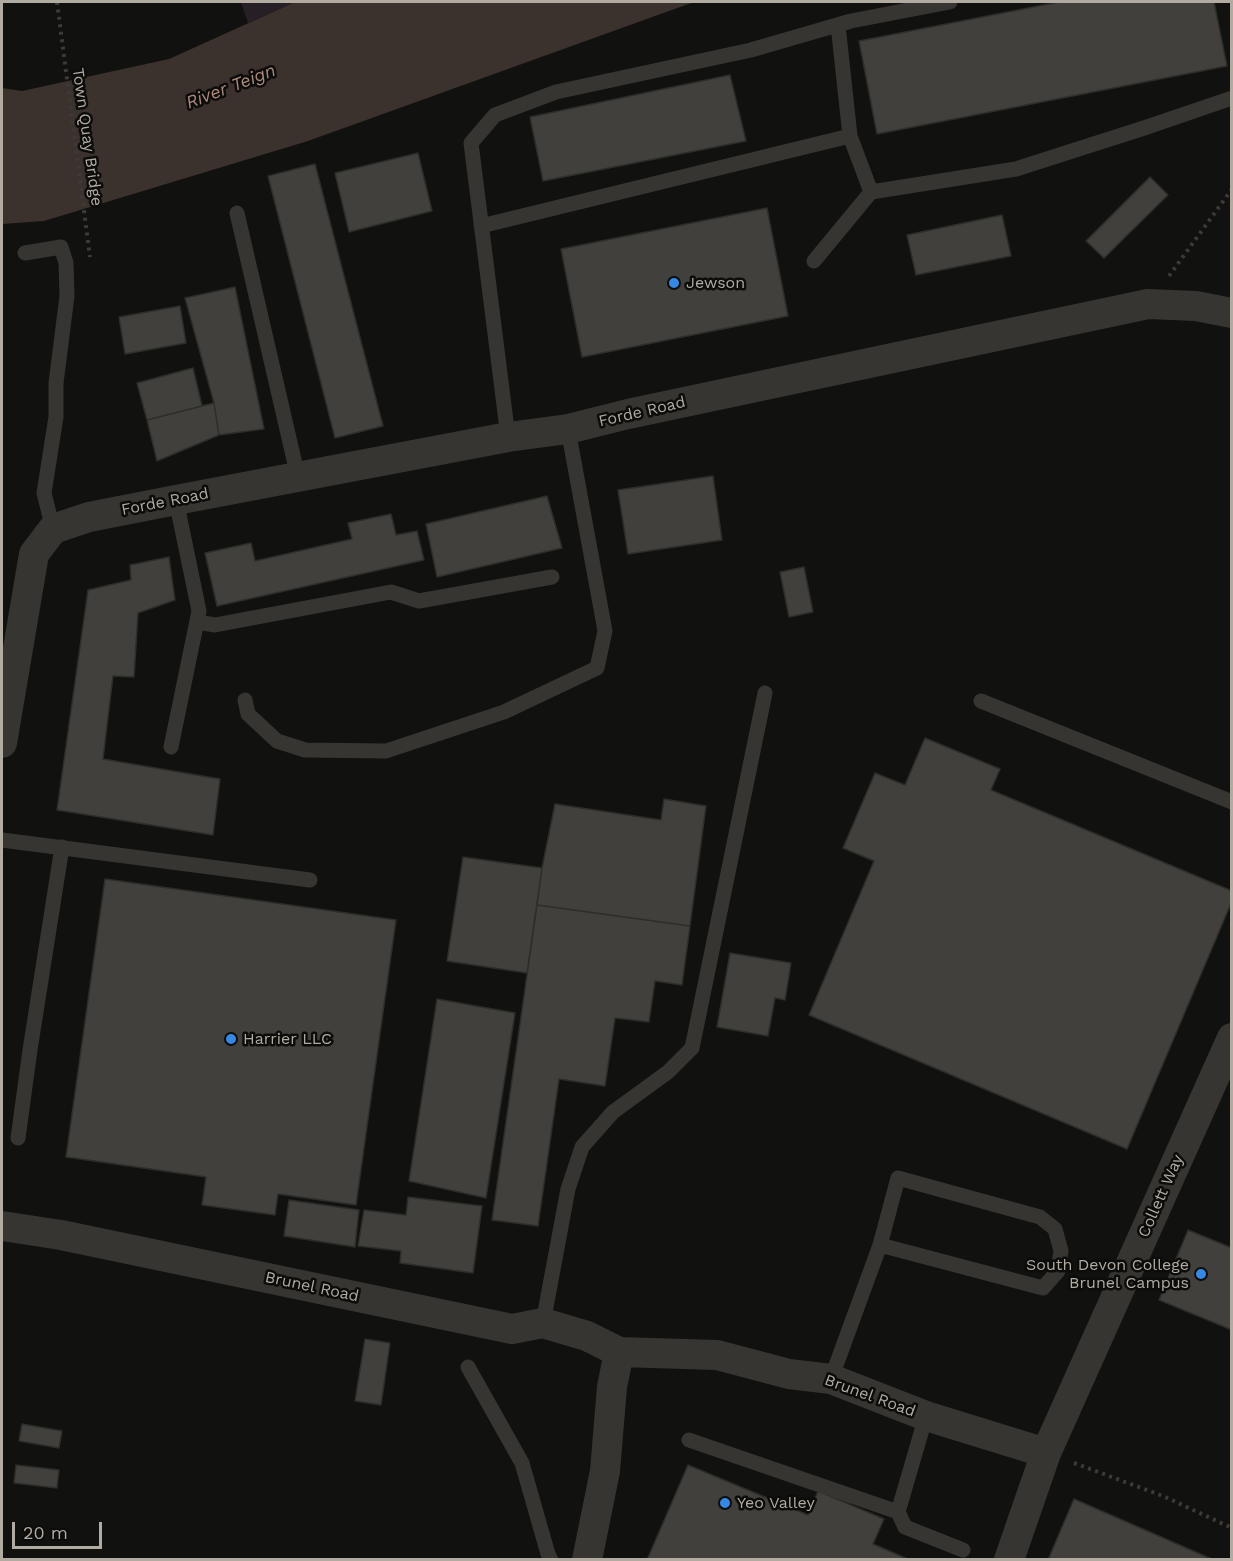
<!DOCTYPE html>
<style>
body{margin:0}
#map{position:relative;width:1233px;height:1561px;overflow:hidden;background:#111110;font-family:"Work Sans",sans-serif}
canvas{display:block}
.frame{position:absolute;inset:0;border:3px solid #b1aba2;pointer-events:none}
.scale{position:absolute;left:12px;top:1522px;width:90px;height:27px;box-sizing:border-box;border:3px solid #b1aba2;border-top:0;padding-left:8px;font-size:18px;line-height:21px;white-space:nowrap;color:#b1aba2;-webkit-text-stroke:4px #0c0c0b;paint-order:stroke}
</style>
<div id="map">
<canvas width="1233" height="1561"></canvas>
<div class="frame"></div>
<div class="scale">20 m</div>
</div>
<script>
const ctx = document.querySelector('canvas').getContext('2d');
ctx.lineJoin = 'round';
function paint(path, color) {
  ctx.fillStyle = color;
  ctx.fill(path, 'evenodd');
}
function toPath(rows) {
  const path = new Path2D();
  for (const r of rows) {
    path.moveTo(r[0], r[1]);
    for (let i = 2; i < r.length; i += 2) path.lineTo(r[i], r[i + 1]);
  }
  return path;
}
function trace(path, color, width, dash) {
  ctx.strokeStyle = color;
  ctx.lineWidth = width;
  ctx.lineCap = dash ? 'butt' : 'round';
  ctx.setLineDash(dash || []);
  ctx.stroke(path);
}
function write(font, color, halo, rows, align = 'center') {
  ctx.font = font + ' "Work Sans",sans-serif';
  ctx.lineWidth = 5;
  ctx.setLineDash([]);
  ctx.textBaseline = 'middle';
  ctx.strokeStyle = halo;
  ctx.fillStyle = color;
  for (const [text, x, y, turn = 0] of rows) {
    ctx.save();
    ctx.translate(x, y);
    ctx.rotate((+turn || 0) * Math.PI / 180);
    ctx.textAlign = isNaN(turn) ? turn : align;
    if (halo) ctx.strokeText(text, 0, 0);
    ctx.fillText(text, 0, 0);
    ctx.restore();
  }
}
const green = toPath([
 [241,2,295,2,248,23]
]);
const water = toPath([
 [295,2,694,2,308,141,44,221,2,224,2,88,22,91,169,59]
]);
const building = toPath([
 [1059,2,1214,2,1227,66,877,134,859,41,1059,2],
 [730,75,746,141,543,181,530,117,730,75],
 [418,153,432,211,349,232,335,173,418,153],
 [315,164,383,426,335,438,268,176,315,164],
 [1150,177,1168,195,1104,258,1086,241,1150,177],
 [767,208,788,316,582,357,561,249,767,208],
 [1002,215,1011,256,916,275,907,235,1002,215],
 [235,287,264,429,219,435,214,403,185,298,235,287],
 [180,306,186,343,125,354,119,317,180,306],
 [193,368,202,406,147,420,137,383,193,368],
 [214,403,219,435,157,461,147,420,214,403],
 [713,476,722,540,628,554,618,490,713,476],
 [547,496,562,548,437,577,426,524,547,496],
 [391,514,396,535,417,531,424,560,217,606,205,553,251,543,255,561,352,539,348,523,391,514],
 [169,557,175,600,138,613,134,677,113,676,103,759,220,779,213,835,57,810,88,590,131,580,130,565,169,557],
 [804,567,813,612,789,617,780,572,804,567],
 [925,738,1000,769,991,790,1232,891,1232,901,1127,1149,809,1015,874,861,843,848,875,773,905,785,925,738],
 [664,799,706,806,690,926,537,905,542,868,555,804,661,820,664,799],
 [463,857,542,868,527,973,447,961,463,857],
 [105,879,396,920,356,1205,278,1194,275,1215,202,1205,206,1177,66,1157,105,879],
 [537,905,690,926,682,985,655,981,649,1022,615,1018,605,1086,559,1079,538,1226,492,1220,537,905],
 [730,953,791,963,785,1000,775,998,768,1036,717,1027,730,953],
 [437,999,515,1013,486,1198,409,1181,437,999],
 [408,1197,482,1206,473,1273,400,1263,401,1251,358,1246,364,1210,406,1215,408,1197],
 [289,1200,359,1210,355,1247,284,1236,289,1200],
 [1188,1230,1232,1248,1232,1330,1159,1300,1188,1230],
 [365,1339,390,1343,381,1405,355,1401,365,1339],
 [22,1424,62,1431,59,1448,19,1441,22,1424],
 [16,1465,59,1470,57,1488,14,1483,16,1465],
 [688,1465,808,1515,818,1491,884,1519,873,1544,910,1560,647,1560,688,1465],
 [1074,1499,1214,1560,1048,1560,1074,1499]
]);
const path = toPath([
 [57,2,90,257],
 [1169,276,1232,189],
 [1074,1463,1163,1496,1232,1528]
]);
const service = toPath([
 [838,25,850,136],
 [237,213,298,477],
 [481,226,850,136,871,192],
 [25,253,61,247,66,263,67,296,56,383,56,417,44,493,53,529],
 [814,261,871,192,1016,169,1144,128,1232,98],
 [508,437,471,143,495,115,556,92,751,50,851,21,950,2],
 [197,622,215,625,391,592,419,601,552,577],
 [245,700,248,714,277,741,305,750,386,751,504,712,597,668,605,631,568,429],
 [981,701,1232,802],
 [171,747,199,611,176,500],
 [2,840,310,880],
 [18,1138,30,1050,62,847],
 [543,1323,568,1189,582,1147,613,1112,668,1072,692,1048,765,693],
 [468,1367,522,1463,548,1554,551,1560],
 [831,1379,880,1245,898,1178,1040,1217,1055,1229,1061,1251,1058,1271,1043,1288,880,1245],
 [689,1440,898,1512,905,1527,963,1550],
 [898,1512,926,1416]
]);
const minor = toPath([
 [2,743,34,554,53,529,89,517,176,500,508,437,568,429,628,414,1148,304,1196,306,1232,313],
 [2,1226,61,1235,512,1329,543,1323,587,1336,619,1352,717,1355,789,1374,831,1379,926,1416,1046,1453],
 [587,1560,605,1471,612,1387,619,1352],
 [1009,1560,1046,1453,1232,1038]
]);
const markers = [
 [674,283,6,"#3589e4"],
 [231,1039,6,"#3589e4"],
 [1201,1274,6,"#3589e4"],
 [725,1503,6,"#3589e4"]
];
const streetNames = [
 ["Town Quay Bridge",87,137,82],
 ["Forde Road",642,412,-13],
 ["Forde Road",165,502,-11],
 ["Collett Way",1161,1196,-66],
 ["Brunel Road",312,1287,12],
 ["Brunel Road",870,1396,20]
];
const poiNames = [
 ["Jewson",686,283],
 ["Harrier LLC",243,1039],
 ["South Devon College",1189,1265,"right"],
 ["Brunel Campus",1189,1283,"right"],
 ["Yeo Valley",737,1503]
];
const waterNames = [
 ["River Teign",231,87,-21]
];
paint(green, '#261f26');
paint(water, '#3b312d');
paint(building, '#41403c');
trace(building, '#2d2d2a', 1.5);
trace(path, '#3d3b38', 4, [3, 4.5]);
trace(service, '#363531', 15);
trace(minor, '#363531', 30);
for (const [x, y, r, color] of markers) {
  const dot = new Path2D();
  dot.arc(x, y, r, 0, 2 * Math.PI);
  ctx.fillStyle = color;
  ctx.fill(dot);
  trace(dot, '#0c0c0b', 2);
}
write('16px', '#b1aba2', '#0c0c0b', streetNames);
write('16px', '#b1aba2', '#0c0c0b', poiNames, 'left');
write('italic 18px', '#ab8a7b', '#0c0c0b', waterNames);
</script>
